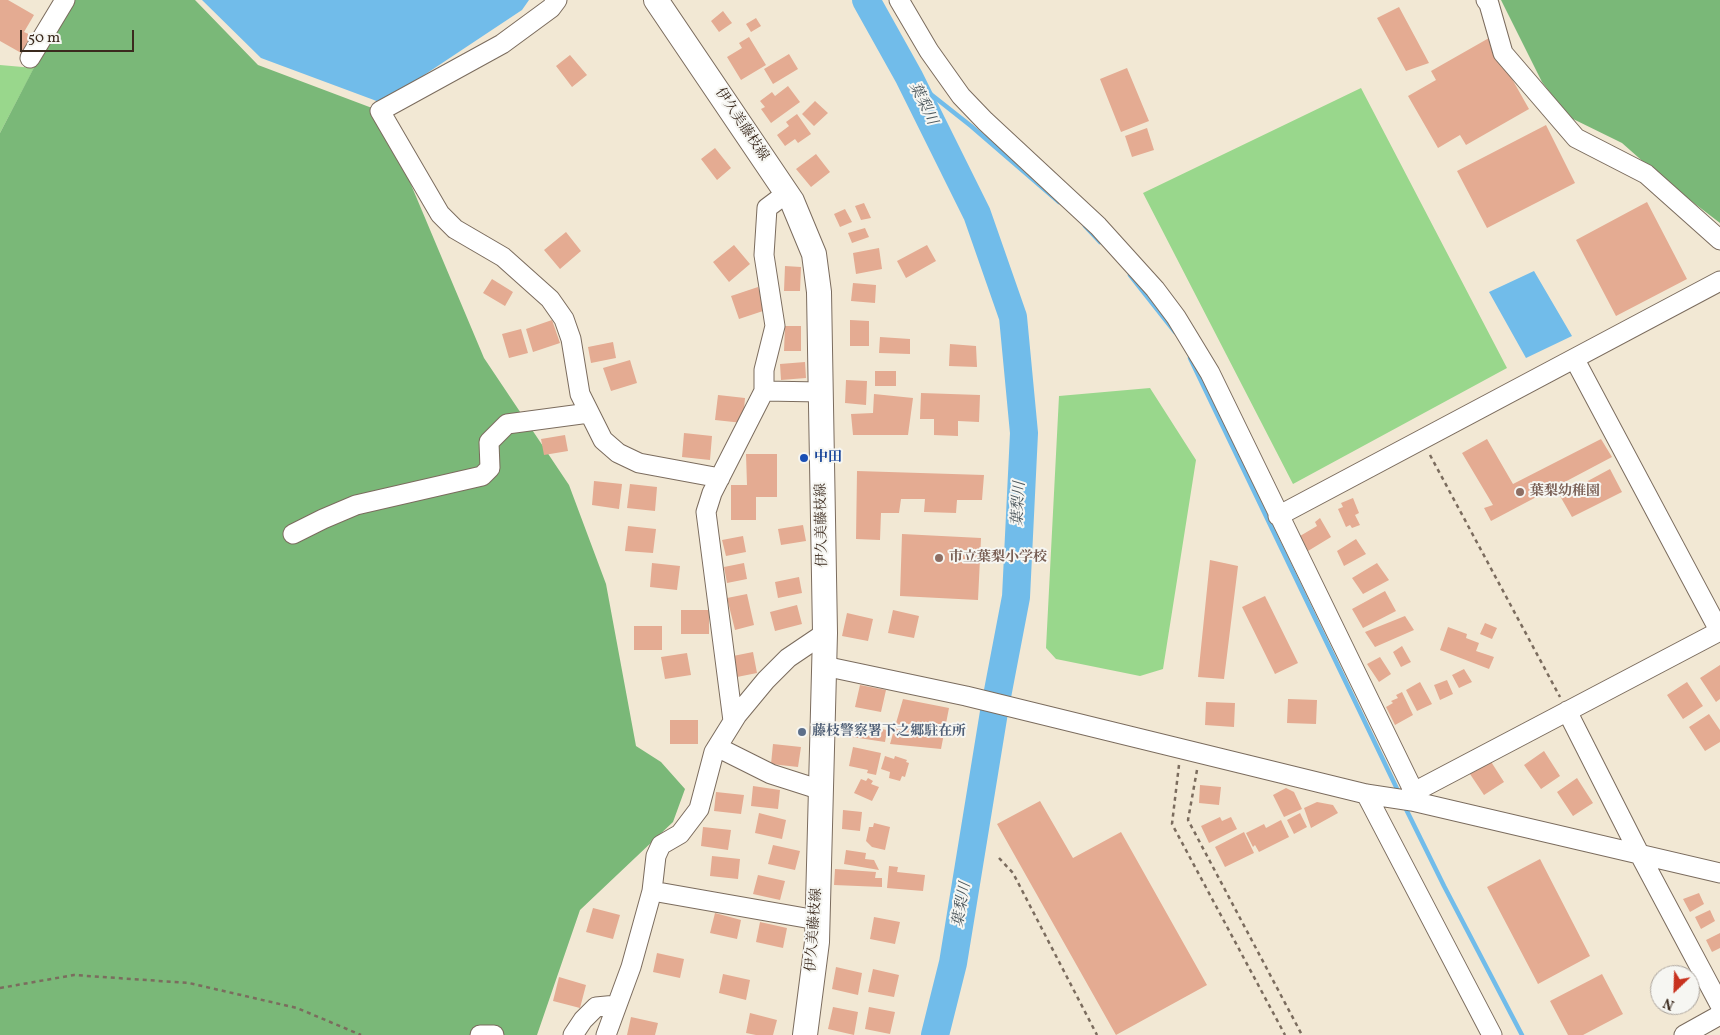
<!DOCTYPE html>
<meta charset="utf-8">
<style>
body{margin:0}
#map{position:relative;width:1720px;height:1035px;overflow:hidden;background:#f2e8d4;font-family:Vollkorn,serif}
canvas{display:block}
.north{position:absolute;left:1650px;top:965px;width:50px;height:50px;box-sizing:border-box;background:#f6f6f2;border:1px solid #aba49d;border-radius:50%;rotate:204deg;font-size:14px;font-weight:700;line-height:20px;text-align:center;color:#3b2a1e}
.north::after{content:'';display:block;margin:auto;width:18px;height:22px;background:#c8321e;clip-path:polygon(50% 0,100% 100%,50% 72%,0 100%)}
.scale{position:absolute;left:20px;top:30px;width:114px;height:22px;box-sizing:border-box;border:2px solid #3b2a1e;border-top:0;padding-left:6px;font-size:15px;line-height:18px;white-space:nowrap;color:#3b2a1e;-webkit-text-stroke:4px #f6f6f2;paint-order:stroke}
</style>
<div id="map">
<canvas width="1720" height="1035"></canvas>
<div class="north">N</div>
<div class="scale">50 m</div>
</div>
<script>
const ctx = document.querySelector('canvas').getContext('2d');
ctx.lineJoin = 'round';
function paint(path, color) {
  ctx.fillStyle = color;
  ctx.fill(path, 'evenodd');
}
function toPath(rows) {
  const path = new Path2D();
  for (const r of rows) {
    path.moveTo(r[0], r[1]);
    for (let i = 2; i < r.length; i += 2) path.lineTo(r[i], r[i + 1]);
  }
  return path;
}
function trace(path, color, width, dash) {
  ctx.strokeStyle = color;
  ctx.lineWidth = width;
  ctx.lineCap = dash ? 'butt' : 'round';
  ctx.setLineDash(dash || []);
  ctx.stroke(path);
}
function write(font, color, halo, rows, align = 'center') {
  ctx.font = font + ' Vollkorn,"Noto Serif JP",serif';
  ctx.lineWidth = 4;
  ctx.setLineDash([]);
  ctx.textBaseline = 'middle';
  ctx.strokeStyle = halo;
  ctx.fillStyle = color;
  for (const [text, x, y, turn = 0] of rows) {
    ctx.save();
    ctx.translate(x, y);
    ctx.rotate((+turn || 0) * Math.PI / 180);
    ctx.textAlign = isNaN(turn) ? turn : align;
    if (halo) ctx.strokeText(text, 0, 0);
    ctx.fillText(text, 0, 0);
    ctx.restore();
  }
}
const green = toPath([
 [0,65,34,68,0,133],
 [1361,88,1507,368,1293,484,1143,193],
 [1150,388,1196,460,1163,669,1140,676,1056,659,1046,648,1059,396]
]);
const forest = toPath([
 [69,0,195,0,258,65,380,111,484,358,569,485,606,584,636,746,661,762,685,789,673,822,580,910,537,1035,0,1035,0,133],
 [1501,0,1720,0,1720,223,1664,180,1622,143,1569,117,1542,82]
]);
const water = toPath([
 [202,0,529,0,522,10,382,103,261,58],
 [1534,271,1572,336,1526,358,1489,292]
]);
const stream = toPath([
 [909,77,971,126,1059,202],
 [1085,226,1100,242],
 [1130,275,1175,332],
 [1190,358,1399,793],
 [1404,805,1444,886,1522,1035]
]);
const river = toPath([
 [866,0,909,77,977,214,1013,317,1024,433,1016,597,994,712,953,963,935,1035]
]);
const building = toPath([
 [0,0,8,0,34,15,24,32,33,36,23,54,0,41],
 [1399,7,1429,63,1406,71,1377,18],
 [723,11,732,23,719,32,711,21],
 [756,18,761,26,751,32,746,24],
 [749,37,766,65,741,80,727,57,742,48,739,43],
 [1489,38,1529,109,1466,145,1460,135,1438,148,1408,96,1436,80,1431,71],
 [789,54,798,69,773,84,764,69],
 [570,55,587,75,572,87,556,66],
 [1127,68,1149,121,1121,132,1100,79],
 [788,86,800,102,771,123,761,109,765,107,760,101,772,92,775,96],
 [815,101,828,113,814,126,802,114],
 [797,114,811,134,798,143,795,139,785,146,777,135,789,126,786,122],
 [1546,125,1575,183,1487,228,1457,171],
 [1147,128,1154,150,1132,157,1125,136],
 [715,148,731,168,717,180,701,159],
 [816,154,830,172,811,187,796,169],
 [1647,202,1687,279,1616,316,1576,240],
 [864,203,871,218,861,220,855,206],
 [845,209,852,222,840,227,834,214],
 [865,228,869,237,852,243,848,233],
 [566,232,581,251,560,269,544,250],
 [734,245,750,264,729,282,713,262],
 [927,245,936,261,906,278,897,261],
 [879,248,882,269,856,274,853,253],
 [785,266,801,267,800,291,784,291],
 [492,279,513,292,505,306,483,293],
 [853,283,876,285,875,303,851,301],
 [758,287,766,310,739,319,731,296],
 [552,320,560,343,533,352,526,329],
 [850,320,869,321,869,346,850,346],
 [785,326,801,326,801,351,784,351],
 [521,329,528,353,509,358,502,334],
 [880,337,910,339,910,354,879,353],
 [613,342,616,358,591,363,588,347],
 [950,344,976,346,977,367,949,366],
 [630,360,637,383,611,391,603,368],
 [805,362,806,378,781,380,780,364],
 [875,371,896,371,896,386,875,386],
 [846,380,867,381,866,405,845,403],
 [921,393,980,395,979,422,958,421,958,436,934,435,934,419,920,419],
 [874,394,913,398,908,435,853,435,851,414,873,413],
 [718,395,745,398,743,423,715,420],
 [684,433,712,436,710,460,682,457],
 [565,435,568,451,544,455,541,439],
 [1487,439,1513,484,1601,439,1612,457,1491,521,1484,508,1493,505,1462,453],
 [746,454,777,454,777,497,756,497,756,520,731,520,731,485,747,485],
 [1610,469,1622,492,1572,517,1560,496],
 [857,471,984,475,982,500,957,500,956,513,924,512,925,499,901,499,899,513,881,513,880,540,856,539],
 [594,481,622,484,619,509,592,505],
 [630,484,657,487,655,511,627,508],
 [1353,498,1359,513,1355,515,1360,525,1352,528,1350,525,1346,527,1338,509,1343,507,1341,503],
 [1320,518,1331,537,1308,551,1300,536,1317,526,1315,522],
 [803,525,806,541,781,545,778,529],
 [628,526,656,529,653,553,625,551],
 [902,534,981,538,978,600,900,596],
 [743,536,746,552,726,556,722,540],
 [1356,539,1366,554,1344,566,1337,551],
 [1210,560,1238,566,1224,679,1198,677],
 [652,563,680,566,677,590,650,587],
 [744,563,747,579,727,583,724,567],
 [1377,563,1389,580,1363,594,1352,578],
 [799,577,802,593,778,598,775,582],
 [1385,591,1396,611,1363,628,1352,609],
 [747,594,754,625,735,630,727,598],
 [1265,596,1298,663,1275,674,1242,607],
 [797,605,802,624,775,631,770,612],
 [681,610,709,610,709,634,681,634],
 [893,610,919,616,914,638,888,633],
 [847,613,873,619,868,641,842,636],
 [1405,616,1414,630,1375,647,1365,632],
 [1485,623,1497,628,1492,639,1480,634],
 [634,626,662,626,662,650,634,650],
 [1448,627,1467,634,1466,638,1479,643,1476,651,1494,657,1489,669,1440,650],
 [1402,646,1411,662,1401,667,1393,652],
 [753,652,757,673,737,677,733,656],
 [687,653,691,675,665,679,661,657],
 [1380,657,1391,674,1379,682,1367,664],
 [1720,665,1720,699,1716,702,1700,678],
 [1464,669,1472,682,1459,688,1452,675],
 [1447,680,1453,694,1440,700,1434,685],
 [1420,682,1432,704,1417,711,1406,690],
 [1687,682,1703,706,1683,719,1667,695],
 [860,685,886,690,881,712,855,707],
 [1402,692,1413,715,1395,725,1386,707,1393,703,1391,701,1398,698,1396,695],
 [903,699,949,708,941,749,890,744],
 [1288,699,1317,700,1316,724,1287,723],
 [1206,702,1235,703,1234,727,1205,725],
 [1709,714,1720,730,1720,742,1705,751,1689,727],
 [670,720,698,720,698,744,670,744],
 [854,724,887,730,885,742,852,737],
 [773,744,801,747,798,767,771,764],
 [853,747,881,753,876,775,867,773,868,770,849,766],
 [1544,751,1560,776,1541,789,1524,765],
 [885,756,894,759,895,756,907,760,906,762,909,763,905,777,902,776,900,781,889,778,890,772,881,769],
 [1488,757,1504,782,1484,795,1468,771],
 [868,778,873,781,871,784,879,787,872,801,854,793,861,779,866,781],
 [1577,778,1593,803,1573,816,1557,792],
 [1200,785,1221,787,1219,805,1199,803],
 [753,786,780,790,778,809,751,806],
 [1286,788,1294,792,1302,809,1284,817,1273,795],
 [716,792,744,795,741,814,714,811],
 [1040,801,1073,858,1121,832,1207,985,1116,1035,997,824],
 [1317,802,1333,805,1338,813,1311,828,1304,808],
 [843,810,862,812,860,831,842,829],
 [759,813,786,820,782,839,755,833],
 [1300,813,1307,827,1294,834,1287,820],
 [1220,817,1222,821,1231,817,1237,829,1209,843,1201,826],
 [1281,820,1289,837,1259,852,1255,845,1253,847,1246,833,1264,824,1266,828],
 [874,823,890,827,885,850,872,847,866,841,869,827,873,827],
 [703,827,731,830,728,850,701,846],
 [1244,832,1254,853,1225,867,1215,847],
 [773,845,800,851,795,870,768,864],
 [846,850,866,853,865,859,874,860,879,870,844,864],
 [712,856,740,859,738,879,710,876],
 [1540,859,1590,956,1538,984,1487,887],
 [889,866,898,867,897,872,925,875,923,891,887,888],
 [835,869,876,872,875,878,882,878,882,887,834,885],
 [758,875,785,881,780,900,753,894],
 [1699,893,1704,904,1690,912,1683,899],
 [593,908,620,915,613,939,586,932],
 [1710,910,1715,921,1701,929,1695,917],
 [715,913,741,920,737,939,710,933],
 [874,917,900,922,895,944,870,939],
 [760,922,787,928,783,948,756,942],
 [1720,933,1720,948,1712,952,1706,940],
 [657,953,684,959,680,978,653,972],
 [836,967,862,973,858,995,832,989],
 [873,969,899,975,894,997,868,992],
 [723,974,750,980,746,1000,719,993],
 [1602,974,1623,1014,1583,1035,1568,1035,1550,1001],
 [559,977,586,985,580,1008,553,1001],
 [833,1007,858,1012,854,1035,828,1029],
 [869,1007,895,1012,890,1034,865,1029],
 [750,1013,777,1020,773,1035,756,1035,746,1033],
 [631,1017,658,1023,655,1035,627,1035]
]);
const path = toPath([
 [1430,455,1560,697],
 [1179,765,1172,824,1285,1035],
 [1197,770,1188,820,1302,1035],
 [999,858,1013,873,1097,1035],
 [0,988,74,975,189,983,297,1008,361,1035]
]);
const minor = toPath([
 [557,0,551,8,502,44,380,111,440,214,455,229,503,257,550,299,564,319,571,339,580,394,603,440,618,453,639,463,720,478],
 [899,0,929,51,961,96,985,121,1098,226,1155,289,1176,317,1210,373,1414,792,1412,801],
 [1486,0,1489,4,1503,53,1576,138,1646,174,1720,240],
 [30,58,65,0],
 [1575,360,1720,632],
 [764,391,764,370,775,326,764,255,767,208,787,193],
 [1278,516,1720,281],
 [293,534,323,519,356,505,482,476,490,468,489,442,507,424,589,413],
 [824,666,966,696,1366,794,1412,801,1720,873],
 [1567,711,1640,855,1720,1005],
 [733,721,706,512,712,493,764,391,821,392],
 [717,747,771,774,821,790],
 [1414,792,1720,631],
 [1366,794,1492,1035],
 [652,891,817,920],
 [480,1035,494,1035],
 [573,1035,583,1020,596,1007,617,1005],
 [606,1035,631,967,652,891,656,856,661,845,680,834,699,809,714,752,737,715,766,680,788,658,825,633],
 [1684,1035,1720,1015]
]);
const major = toPath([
 [656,0,792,201,814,254,819,292,825,633,817,942,805,1035]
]);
const markers = [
 [804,458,5,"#1a4fb4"],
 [1520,492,5,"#8d6e63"],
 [939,558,5,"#8d6e63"],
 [802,732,5,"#5c6f8a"]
];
const streetNames = [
 ["伊久美藤枝線",741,125,56],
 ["伊久美藤枝線",823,525,-91],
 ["伊久美藤枝線",815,930,-86]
];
const transitNames = [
 ["中田",814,458]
];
const educationNames = [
 ["葉梨幼稚園",1530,492],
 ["市立葉梨小学校",949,558]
];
const serviceNames = [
 ["藤枝警察署下之郷駐在所",812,732]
];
const waterNames = [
 ["葉梨川",922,104,64],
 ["葉梨川",1020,504,-87],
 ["葉梨川",963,905,-80]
];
paint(green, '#99d78c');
paint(forest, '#7ab878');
paint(water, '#71bcea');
trace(stream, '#71bcea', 4.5);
trace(river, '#71bcea', 28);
paint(building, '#e4ab92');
trace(minor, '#7b6c5e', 21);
trace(major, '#7b6c5e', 26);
trace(path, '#7b6c5e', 2.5, [4, 4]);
trace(minor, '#fff', 19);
trace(major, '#fff', 24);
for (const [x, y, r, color] of markers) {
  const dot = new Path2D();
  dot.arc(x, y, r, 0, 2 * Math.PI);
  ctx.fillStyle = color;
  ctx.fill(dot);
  trace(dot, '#f6f6f2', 2);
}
write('14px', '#3b2a1e', '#f6f6f2', streetNames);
write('bold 14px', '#164399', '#f6f6f2', transitNames, 'left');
write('bold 14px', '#785e54', '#f6f6f2', educationNames, 'left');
write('bold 14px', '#4e5e75', '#f6f6f2', serviceNames, 'left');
write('italic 15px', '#4b565b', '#f6f6f2', waterNames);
</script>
